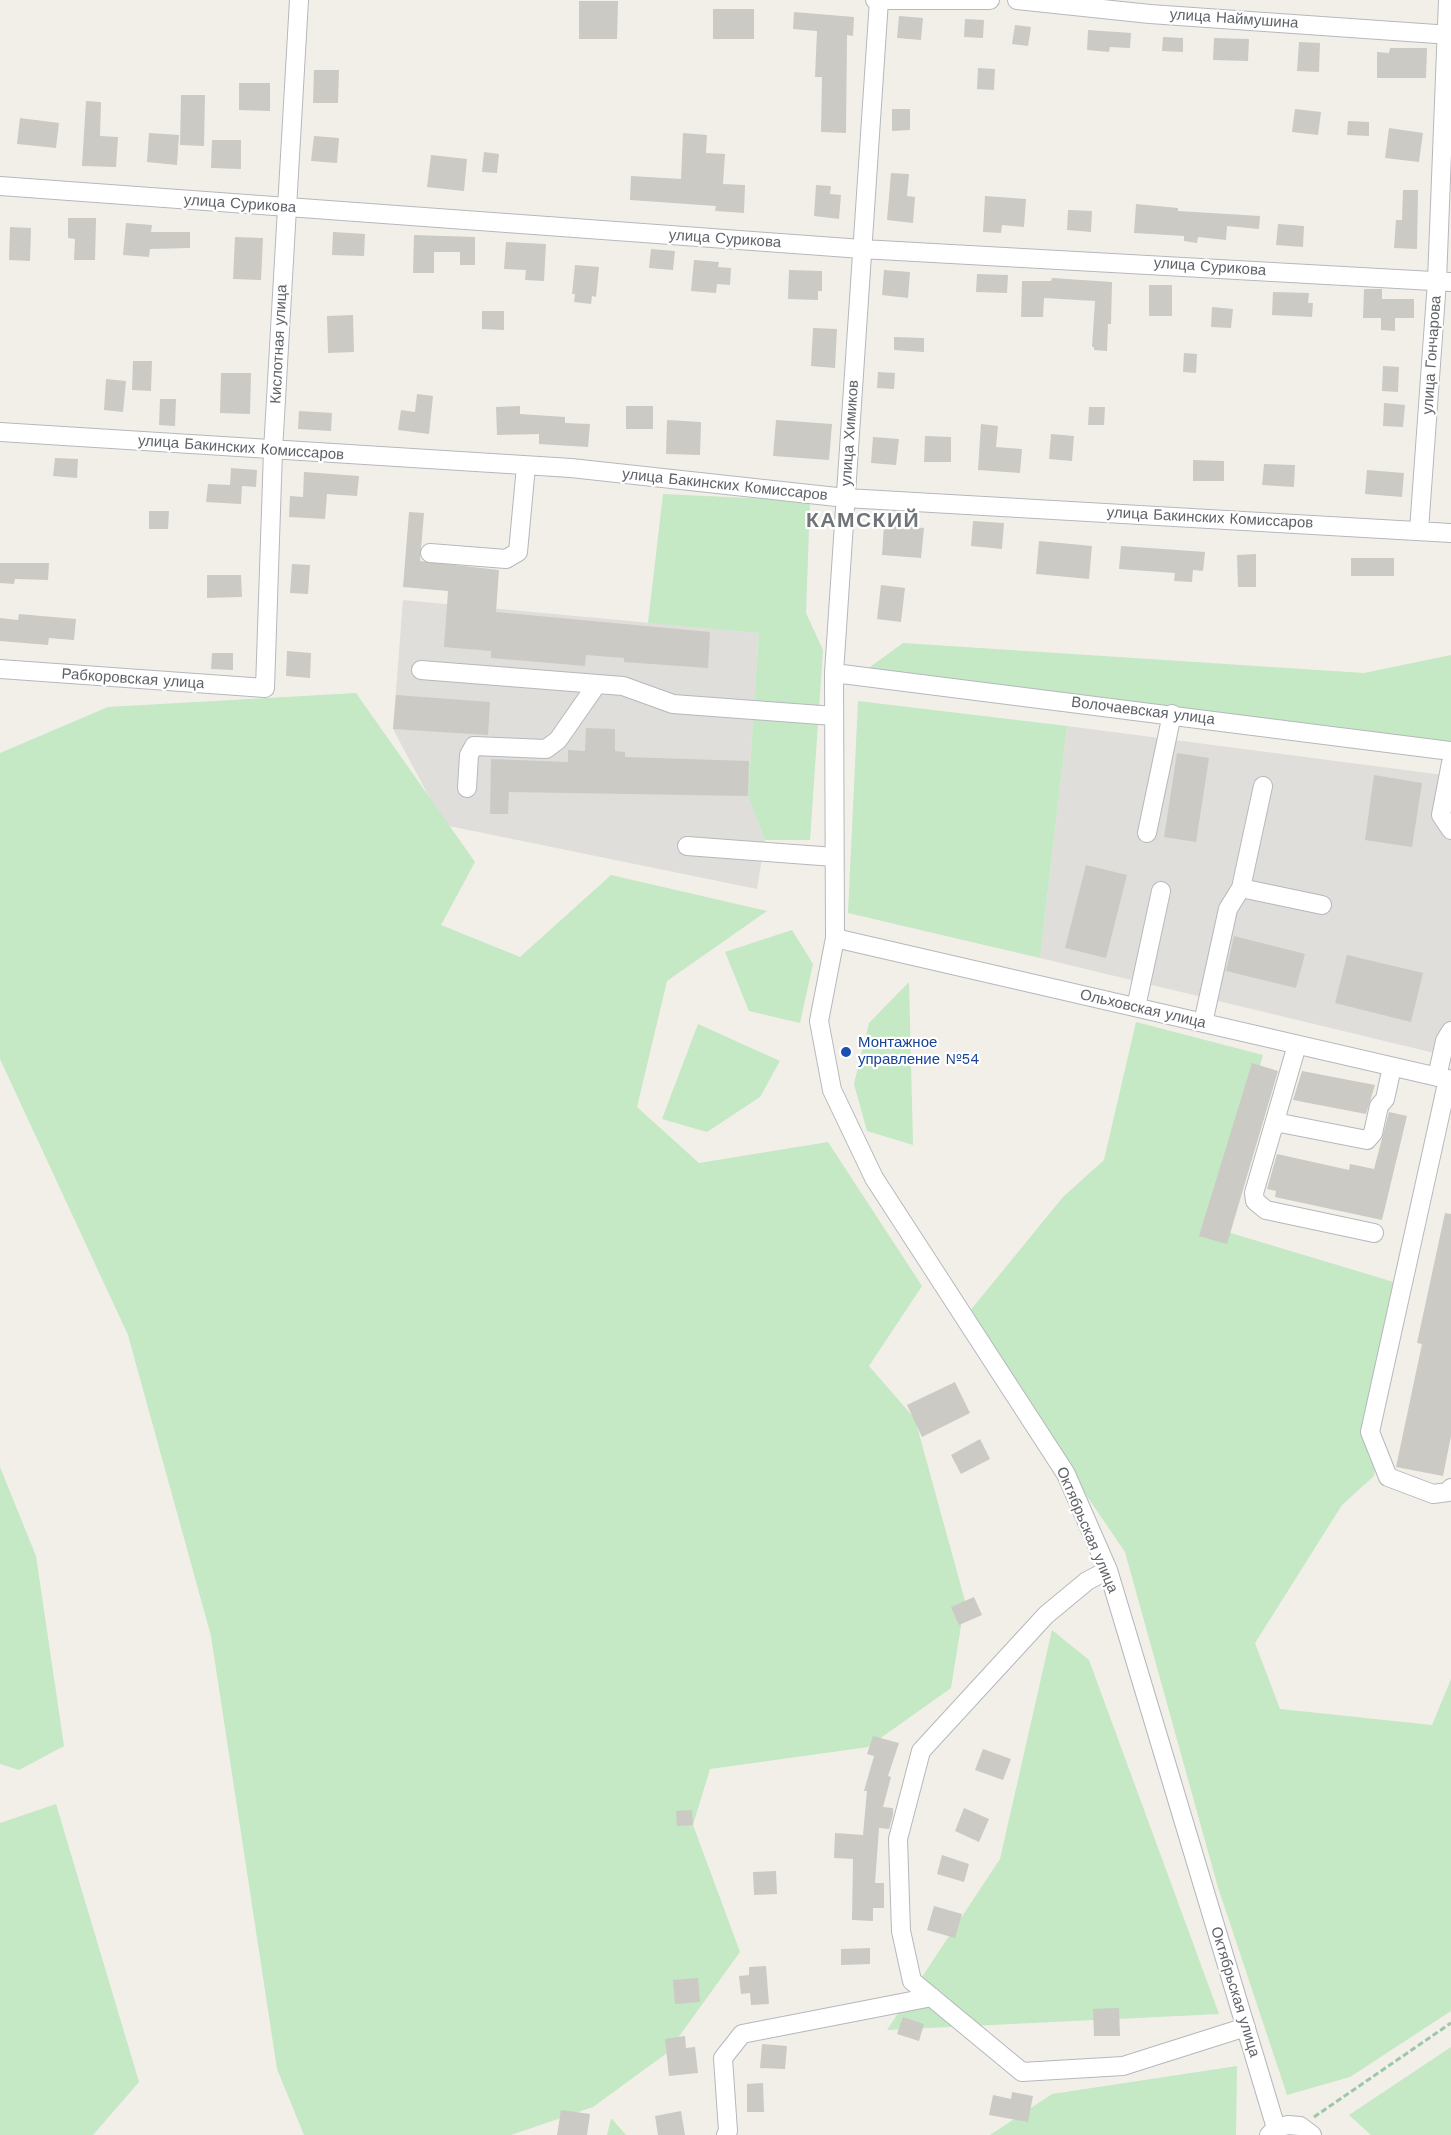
<!DOCTYPE html>
<meta charset="utf-8">
<style>
body{margin:0}
canvas{display:block;background:#f1efe8}
</style>
<canvas width="1451" height="2135"></canvas>
<script>
const ctx = document.querySelector('canvas').getContext('2d');
ctx.lineJoin = 'round';
function paint(path, color) {
  ctx.fillStyle = color;
  ctx.fill(path, 'evenodd');
}
function toPath(rows) {
  const path = new Path2D();
  for (const r of rows) {
    path.moveTo(r[0], r[1]);
    for (let i = 2; i < r.length; i += 2) path.lineTo(r[i], r[i + 1]);
  }
  return path;
}
function trace(path, color, width, dash) {
  ctx.strokeStyle = color;
  ctx.lineWidth = width;
  ctx.lineCap = dash ? 'butt' : 'round';
  ctx.setLineDash(dash || []);
  ctx.stroke(path);
}
function write(font, color, halo, rows, align = 'center') {
  ctx.font = font + ' "Work Sans",sans-serif';
  ctx.lineWidth = 4.5;
  ctx.setLineDash([]);
  ctx.textBaseline = 'middle';
  ctx.strokeStyle = halo;
  ctx.fillStyle = color;
  for (const [text, x, y, turn = 0] of rows) {
    ctx.save();
    ctx.translate(x, y);
    ctx.rotate((+turn || 0) * Math.PI / 180);
    ctx.textAlign = isNaN(turn) ? turn : align;
    if (halo) ctx.strokeText(text, 0, 0);
    ctx.fillText(text, 0, 0);
    ctx.restore();
  }
}
const industrial = toPath([
 [403,600,759,633,748,796,765,840,757,889,444,825,393,729],
 [1067,726,1451,776,1451,1057,1040,958]
]);
const green = toPath([
 [663,494,810,501,806,613,823,650,810,840,765,840,748,796,759,633,648,623],
 [903,643,1364,673,1451,655,1451,743,866,670],
 [356,693,475,862,441,925,520,957,611,875,767,911,667,981,637,1107,699,1163,828,1142,922,1286,869,1366,915,1419,965,1601,951,1688,868,1747,710,1769,693,1825,740,1952,667,2053,593,2107,511,2135,304,2135,277,2069,211,1636,128,1335,0,1059,0,753,108,707],
 [858,701,1067,726,1040,958,848,913],
 [792,930,813,964,800,1023,749,1011,725,952],
 [909,982,913,1145,867,1131,854,1084,869,1023],
 [1136,1022,1263,1055,1214,1228,1397,1283,1374,1476,1342,1505,1255,1643,1280,1709,1432,1725,1451,1679,1451,2011,1350,2077,1287,2095,1217,1884,1125,1552,965,1317,1063,1197,1104,1160],
 [698,1024,780,1061,760,1097,707,1132,662,1119],
 [0,1467,36,1556,64,1746,19,1770,0,1764],
 [1052,1630,1089,1660,1219,2014,887,2030,1000,1859],
 [56,1804,139,2082,93,2135,0,2135,0,1823],
 [1451,2047,1451,2135,1371,2135,1349,2115],
 [1237,2066,1236,2135,990,2135,1052,2094],
 [611,2119,612,2119,626,2135,607,2135]
]);
const building = toPath([
 [579,1,618,1,617,39,579,39],
 [713,9,754,9,754,39,713,39],
 [794,12,854,17,853,36,847,35,846,133,821,132,822,77,815,77,817,31,793,29],
 [899,16,923,18,921,40,897,38],
 [965,19,984,20,983,38,964,37],
 [1015,25,1031,27,1028,46,1012,44],
 [1088,30,1131,33,1130,48,1110,47,1109,52,1087,50],
 [1163,37,1183,38,1183,52,1162,51],
 [1214,38,1249,39,1248,61,1213,60],
 [1299,42,1320,43,1319,72,1297,71],
 [1390,48,1427,48,1426,78,1377,78,1377,52,1389,53],
 [978,68,995,69,994,90,977,89],
 [314,70,339,70,338,103,313,103],
 [239,83,270,83,270,111,239,110],
 [181,95,205,95,204,146,180,145],
 [86,101,101,102,100,136,118,137,116,167,82,166],
 [892,109,910,109,910,130,892,131],
 [1295,109,1321,112,1318,135,1292,132],
 [20,118,59,123,56,148,17,144],
 [1348,121,1369,122,1369,136,1347,135],
 [1389,128,1423,133,1419,162,1385,158],
 [149,133,179,135,177,165,147,162],
 [683,133,707,135,706,153,725,154,723,184,745,185,744,213,715,211,716,206,630,200,631,176,681,179],
 [314,136,339,138,337,163,311,161],
 [212,140,241,140,241,169,211,168],
 [484,152,499,154,497,173,482,172],
 [431,155,467,159,464,191,427,187],
 [891,173,909,174,907,196,915,197,913,223,887,220],
 [816,185,831,186,830,194,841,195,839,219,814,216],
 [1403,190,1418,190,1417,249,1394,248,1396,220,1402,220],
 [985,196,1026,199,1024,227,1002,225,1001,233,983,232],
 [1136,204,1178,208,1178,211,1260,216,1259,229,1227,226,1226,240,1198,237,1197,243,1184,241,1184,236,1134,233],
 [1068,210,1092,211,1091,232,1067,230],
 [68,218,96,218,95,260,74,260,75,239,68,238],
 [126,223,152,225,151,232,190,232,190,248,150,249,149,257,123,255],
 [1278,224,1304,226,1303,247,1276,245],
 [10,227,31,228,30,261,9,260],
 [333,232,365,234,364,256,332,255],
 [414,235,475,237,475,265,460,265,460,252,434,252,434,273,413,273],
 [235,237,263,238,261,280,233,279],
 [506,242,546,244,544,281,525,280,526,270,504,269],
 [651,249,675,251,673,270,649,268],
 [694,260,719,262,718,267,731,268,730,285,717,284,716,293,691,291],
 [575,265,599,267,596,297,592,296,591,304,574,302,575,294,572,294],
 [789,270,822,271,822,291,818,291,818,300,788,299],
 [884,270,910,272,908,298,882,295],
 [977,274,1008,275,1007,293,976,292],
 [1052,278,1112,282,1111,324,1108,324,1107,351,1094,350,1094,347,1092,347,1095,301,1044,298,1043,317,1021,317,1022,281,1051,281],
 [1149,285,1172,285,1172,316,1149,316],
 [1364,289,1382,289,1382,299,1414,299,1414,318,1395,318,1395,331,1381,330,1381,318,1363,318],
 [1273,292,1309,293,1308,303,1313,303,1312,317,1272,315],
 [1212,307,1233,309,1231,328,1211,327],
 [482,311,504,311,504,330,482,329],
 [353,315,354,352,328,353,327,316],
 [813,328,837,329,835,368,811,366],
 [894,337,924,338,924,352,894,350],
 [1184,353,1197,354,1196,373,1183,372],
 [133,361,152,361,151,391,132,390],
 [1383,366,1399,367,1398,392,1382,391],
 [878,372,895,373,894,389,877,388],
 [221,373,251,373,250,414,220,413],
 [106,379,126,381,123,412,104,410],
 [417,394,433,396,429,434,398,430,401,410,415,412],
 [160,399,176,399,175,426,159,425],
 [1384,403,1405,405,1403,427,1383,426],
 [520,406,520,414,565,417,565,423,590,424,588,447,539,444,539,434,497,435,496,407],
 [626,406,653,406,653,429,626,429],
 [1089,407,1105,407,1104,425,1088,425],
 [299,411,332,413,331,431,298,429],
 [667,420,701,422,700,455,666,454],
 [776,420,832,424,829,460,773,456],
 [981,424,998,426,996,447,1022,449,1020,473,978,470],
 [1051,434,1074,436,1072,461,1049,459],
 [925,436,951,437,951,462,924,462],
 [873,437,899,439,896,465,871,463],
 [55,458,78,459,77,478,53,476],
 [1193,460,1224,461,1224,481,1193,481],
 [1264,464,1295,465,1294,487,1262,485],
 [231,468,257,470,256,487,242,486,241,504,206,502,208,484,230,485],
 [1367,470,1404,473,1402,497,1365,494],
 [304,472,359,476,357,496,327,494,325,519,289,517,290,496,303,497],
 [149,511,169,511,168,529,149,529],
 [409,512,424,513,420,561,499,570,496,612,710,632,708,668,624,662,624,658,586,655,585,666,491,658,491,651,444,647,448,591,403,587],
 [973,521,1004,523,1002,549,971,546],
 [884,525,924,528,921,558,882,555],
 [1039,541,1092,546,1089,579,1036,574],
 [1121,546,1205,552,1203,571,1193,570,1192,582,1174,581,1175,573,1119,569],
 [1256,554,1256,587,1238,587,1237,555],
 [1351,558,1394,558,1394,576,1351,576],
 [0,563,49,563,48,580,15,579,14,584,0,583],
 [292,564,310,565,308,594,290,593],
 [207,575,241,575,242,597,207,598],
 [881,585,905,588,901,622,877,619],
 [19,614,76,619,74,640,49,638,48,645,0,641,0,618,18,620],
 [287,651,311,653,310,678,286,676],
 [212,653,233,653,233,670,211,669],
 [396,695,490,702,488,735,393,729],
 [586,728,615,729,615,751,625,752,625,757,749,761,748,796,509,792,508,814,490,814,491,759,568,762,568,750,585,751],
 [1177,753,1209,758,1196,842,1164,837],
 [1374,775,1422,783,1412,847,1365,840],
 [1086,865,1127,875,1106,958,1065,948],
 [1234,936,1305,954,1296,988,1226,971],
 [1347,955,1423,973,1411,1022,1335,1003],
 [1252,1063,1278,1071,1227,1244,1199,1236],
 [1302,1071,1375,1085,1366,1114,1293,1100],
 [1389,1112,1407,1116,1382,1220,1275,1197,1276,1191,1267,1189,1277,1154,1349,1170,1350,1164,1374,1169],
 [1445,1213,1451,1214,1451,1436,1443,1476,1396,1467,1422,1344,1417,1343],
 [955,1382,970,1413,922,1437,907,1405],
 [980,1439,990,1459,961,1474,951,1455],
 [974,1597,982,1615,959,1625,951,1607],
 [873,1736,899,1743,888,1776,891,1777,883,1807,893,1808,893,1815,889,1829,879,1828,875,1883,884,1883,884,1908,873,1908,873,1921,852,1920,853,1859,834,1858,835,1833,863,1835,867,1791,864,1791,874,1756,867,1754],
 [983,1749,1011,1759,1003,1780,975,1770],
 [964,1808,989,1819,979,1842,955,1831],
 [692,1810,693,1825,677,1826,676,1811],
 [942,1855,969,1864,964,1882,937,1874],
 [776,1871,777,1894,754,1895,753,1872],
 [934,1906,962,1914,955,1938,927,1930],
 [870,1948,870,1964,841,1965,841,1949],
 [766,1966,769,2004,751,2005,750,1993,741,1994,739,1976,749,1975,749,1967],
 [698,1978,700,2002,675,2004,673,1980],
 [1119,2008,1120,2036,1094,2036,1093,2009],
 [903,2017,924,2024,919,2041,897,2034],
 [685,2036,686,2048,695,2047,698,2073,669,2076,665,2039],
 [762,2044,787,2046,785,2069,760,2068],
 [763,2083,764,2112,747,2112,747,2084],
 [1012,2092,1033,2096,1028,2122,989,2115,993,2095,1011,2099],
 [561,2110,590,2114,587,2135,557,2135],
 [681,2111,685,2135,658,2135,655,2116]
]);
const path = toPath([
 [1314,2117,1451,2023]
]);
const minor = toPath([
 [875,0,990,0],
 [879,0,834,673,835,938,819,1021,832,1090,874,1178,1066,1474,1108,1570,1276,2128],
 [1017,0,1150,14,1451,35],
 [0,186,862,249,1451,282],
 [0,432,571,468,846,498,1451,533],
 [1419,530,1437,281,1448,0],
 [430,553,506,559,518,552,526,466],
 [0,669,265,688,273,451,299,0],
 [421,670,623,686,673,704,834,716],
 [834,673,1451,751],
 [1451,763,1441,815,1451,830],
 [467,788,469,755,474,746,546,749,558,740,597,684],
 [1147,833,1172,714],
 [687,846,834,857],
 [1241,888,1322,905],
 [835,938,1451,1080],
 [1136,1007,1161,891],
 [1203,1023,1228,909,1241,888,1263,786],
 [1297,1045,1254,1193,1255,1201,1266,1210,1374,1233],
 [1437,1077,1445,1041,1451,1031],
 [1448,1079,1370,1432,1388,1477,1433,1494,1448,1492,1451,1488],
 [1275,1122,1367,1140,1373,1133,1379,1106,1385,1099,1392,1067],
 [1108,1570,1087,1581,1046,1615,921,1751,898,1839,901,1931,912,1981,1022,2072,1123,2066,1246,2027],
 [726,2135,728,2131,723,2058,742,2034,932,1997],
 [1269,2135,1276,2128,1288,2125,1300,2126,1312,2135]
]);
const markers = [
 [846,1052,6,"#1a4fb4"]
];
const streetNames = [
 ["улица Наймушина",1234,19,4],
 ["улица Сурикова",240,204,4],
 ["улица Сурикова",725,239,4],
 ["улица Сурикова",1210,267,4],
 ["Кислотная улица",279,344,-87],
 ["улица Гончарова",1432,355,-86],
 ["улица Химиков",850,433,-86],
 ["улица Бакинских Комиссаров",241,448,4],
 ["улица Бакинских Комиссаров",725,485,6],
 ["улица Бакинских Комиссаров",1210,518,3],
 ["Рабкоровская улица",133,679,4],
 ["Волочаевская улица",1143,711,7],
 ["Ольховская улица",1143,1009,13],
 ["Октябрьская улица",1087,1530,67],
 ["Октябрьская улица",1235,1992,73]
];
const transitNames = [
 ["Монтажное",858,1043],
 ["управление №54",858,1060]
];
const districtNames = [
 ["КАМСКИЙ",863,521]
];
paint(industrial, '#e0deda');
paint(green, '#c5e8c5');
paint(building, '#cccac5');
trace(minor, '#b5b8bc', 20);
trace(path, '#9cc7a9', 3, [6, 3]);
trace(minor, '#fff', 18);
for (const [x, y, r, color] of markers) {
  const dot = new Path2D();
  dot.arc(x, y, r, 0, 2 * Math.PI);
  ctx.fillStyle = color;
  ctx.fill(dot);
  trace(dot, '#fff', 2);
}
write('15px', '#5f6368', '#fff', streetNames);
write('15px', '#164399', '#fff', transitNames, 'left');
ctx.letterSpacing = '1.5px';
write('bold 21px', '#70757a', '#fff', districtNames);
ctx.letterSpacing = '0px';
</script>
